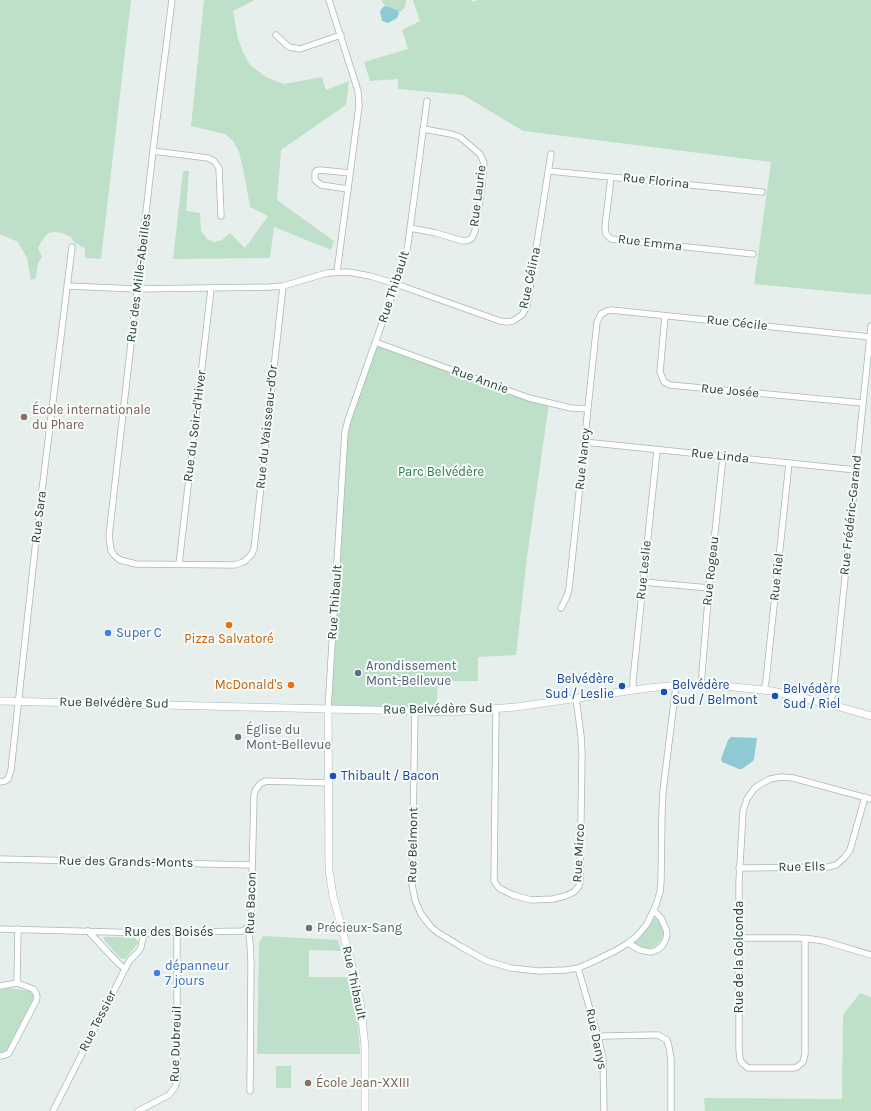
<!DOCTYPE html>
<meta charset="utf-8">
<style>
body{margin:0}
canvas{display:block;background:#e6efeb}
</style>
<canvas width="871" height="1111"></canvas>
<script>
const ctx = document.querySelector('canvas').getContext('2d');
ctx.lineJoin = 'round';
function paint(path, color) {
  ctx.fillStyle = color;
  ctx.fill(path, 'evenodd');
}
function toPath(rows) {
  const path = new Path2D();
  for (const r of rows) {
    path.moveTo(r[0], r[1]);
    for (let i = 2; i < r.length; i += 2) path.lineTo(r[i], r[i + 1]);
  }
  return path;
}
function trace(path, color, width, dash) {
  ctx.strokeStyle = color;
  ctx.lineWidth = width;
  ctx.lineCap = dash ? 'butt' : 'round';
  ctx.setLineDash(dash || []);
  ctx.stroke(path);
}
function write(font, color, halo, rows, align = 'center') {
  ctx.font = font + ' Karla,sans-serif';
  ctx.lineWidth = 4;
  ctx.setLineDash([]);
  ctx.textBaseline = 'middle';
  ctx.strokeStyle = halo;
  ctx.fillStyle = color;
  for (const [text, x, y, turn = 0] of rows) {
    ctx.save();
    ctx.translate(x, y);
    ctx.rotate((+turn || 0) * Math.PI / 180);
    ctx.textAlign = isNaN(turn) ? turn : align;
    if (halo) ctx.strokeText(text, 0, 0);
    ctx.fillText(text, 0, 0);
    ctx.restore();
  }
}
const green = toPath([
 [0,0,131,0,101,259,85,258,85,248,80,246,74,242,71,237,62,233,55,232,48,233,41,242,38,248,42,257,38,263,36,278,31,280,27,258,18,242,0,234],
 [204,0,255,0,233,11,238,39,243,52,250,65,266,77,284,84,322,77,326,90,349,81,346,105,281,150,277,200,334,241,331,250,274,227,270,258,173,259,183,171,189,171,186,211,200,213,201,231,207,239,214,242,222,240,230,233,245,248,268,216,250,207,244,173,239,152,233,141,225,134,191,126],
 [381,0,406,0,406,3,404,9,399,13,399,12,389,7,385,6],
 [413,0,472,0,472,2,478,0,871,0,871,295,754,284,771,162,523,131,463,95,398,89,398,79,370,81,364,62,408,49,402,30,420,21],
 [375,342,549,403,527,557,516,655,478,657,478,681,438,681,436,712,328,709,345,438],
 [655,917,661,923,664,931,662,939,657,945,653,947,645,949,637,946,634,943,646,931],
 [263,936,338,940,341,951,309,950,309,977,349,977,356,1007,358,1023,360,1054,257,1054,259,943],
 [104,937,134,937,136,939,138,942,137,944,126,958,123,959,120,958,104,940],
 [9,988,29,991,32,993,34,996,33,1000,8,1048,4,1052,0,1053,0,990],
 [860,993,871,997,871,1111,705,1111,704,1098,842,1099,843,1015],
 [276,1066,291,1066,291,1088,276,1088]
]);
const water = toPath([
 [385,6,389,7,397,10,399,13,397,18,388,23,382,21,381,16,380,12,382,8],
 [731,737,757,738,754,759,753,761,742,769,739,769,722,762,721,759,728,740]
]);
const minor = toPath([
 [172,0,154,142,109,536,111,550,114,555,120,560,136,564,234,565,241,563,245,561,251,555,254,549,283,286],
 [329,0,358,91,359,106,337,272],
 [276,35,289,47,300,49,341,35],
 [153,151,208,158,214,161,219,168,221,216],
 [549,171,762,192],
 [611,177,605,227,606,234,611,239,753,254],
 [348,189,321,185,315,180,315,173,316,171,320,170,350,173],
 [410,228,436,233,463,241,469,240,472,238,475,231,482,186,484,163,480,154,460,137,451,134,423,129],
 [67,286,137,289,270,287,283,286,327,273,348,272,370,276,396,284,500,321,507,322,513,321,522,315,527,306,551,154],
 [665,316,660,372,664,382,670,385,863,403],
 [375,342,529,398,571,408,588,409],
 [584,442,856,470],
 [179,564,211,289],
 [643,582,709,588],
 [561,608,567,596,569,589,597,322,601,314,607,311,611,310,870,337],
 [701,685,709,588,723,457],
 [633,690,633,680,657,450],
 [764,690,766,681,789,463],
 [829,704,833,694,871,326],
 [328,709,345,432,348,420,405,258,408,244,427,101],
 [496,709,494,881,499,888,513,895,531,900,553,899,565,896,574,892,579,886,580,881,582,754,581,736,576,698],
 [415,711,412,884,415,900,421,914,431,927,437,932,460,946,487,961,511,968,539,971,566,970,578,968,590,963,615,951,628,943,636,937,647,924,656,905,660,892,661,881,662,811,663,791,676,686],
 [0,782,5,781,8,779,11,770,37,531,72,247],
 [0,859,252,865],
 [739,868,828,867,836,865,844,858,850,850,865,797],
 [0,929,148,933,242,931,248,928],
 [88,931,119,964,125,969],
 [739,938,797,938,811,939,824,941,871,955],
 [805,938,805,1054,803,1062,797,1067,794,1068,748,1068,742,1063,740,1059,739,1049,739,882,743,811,747,799,754,789,759,785,770,779,781,777,793,778,871,799],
 [628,943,640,950,645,951,651,952,657,950,662,946,665,941,667,935,666,929,661,918,654,911],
 [578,968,598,1037,603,1058,604,1111],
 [17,983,18,929],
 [0,986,17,983,33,989,36,993,37,997,36,1001,9,1053,5,1055,0,1056],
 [598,1037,605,1036,652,1035,658,1035,667,1040,669,1047,671,1059,671,1111],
 [250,1091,251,962,250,943,248,928,251,923,251,919,254,795,256,789,260,784,266,781,328,783],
 [53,1111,125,969,130,960,139,951,141,947,144,933],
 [138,1111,169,1095,175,1087,177,1081,177,932]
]);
const tertiary = toPath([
 [0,701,453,712,516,707,648,688,669,686,707,685,734,687,772,691,829,704,871,716],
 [328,709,329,870,333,896,355,977,361,1008,365,1047,365,1111]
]);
const markers = [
 [24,417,4,"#8d6e63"],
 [229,625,4,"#e8710a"],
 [108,633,4,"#3f7fe0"],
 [358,673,4,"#5c6f8a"],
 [291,685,4,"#e8710a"],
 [622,686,4,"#1a4fb4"],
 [664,692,4,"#1a4fb4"],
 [775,696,4,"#1a4fb4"],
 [238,737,4,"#6b7280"],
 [333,776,4,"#1a4fb4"],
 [309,928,4,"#6b7280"],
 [157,973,4,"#3f7fe0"],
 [308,1083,4,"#8d6e63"]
];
const streetNames = [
 ["Rue Florina",656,181,6],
 ["Rue Laurie",478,196,-83],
 ["Rue Emma",650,243,7],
 ["Rue des Mille-Abeilles",139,278,-83],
 ["Rue Célina",530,278,-78],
 ["Rue Thibault",394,287,-72],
 ["Rue Cécile",737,323,6],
 ["Rue Annie",480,380,20],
 ["Rue Josée",730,391,5],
 ["Rue du Soir-d'Hiver",195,426,-83],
 ["Rue du Vaisseau-d'Or",267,427,-84],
 ["Rue Linda",720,456,6],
 ["Rue Nancy",583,459,-84],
 ["Rue Frédéric-Garand",851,515,-84],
 ["Rue Sara",39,517,-83],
 ["Rue Leslie",644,570,-84],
 ["Rue Rogeau",711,571,-84],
 ["Rue Riel",777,577,-84],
 ["Rue Thibault",335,602,-86],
 ["Rue Belvédère Sud",114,703,1],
 ["Rue Belvédère Sud",438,709,-1],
 ["Rue Belmont",413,845,-89],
 ["Rue Mirco",579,853,-87],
 ["Rue des Grands-Monts",126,862,1],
 ["Rue Ells",802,867,-1],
 ["Rue Bacon",251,903,-88],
 ["Rue des Boisés",169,932],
 ["Rue de la Golconda",739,957,-90],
 ["Rue Thibault",354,983,78],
 ["Rue Tessier",98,1021,-63],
 ["Rue Danys",596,1039,78],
 ["Rue Dubreuil",176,1044,-88]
];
const educationNames = [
 ["École internationale",32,410],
 ["du Phare",32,425],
 ["École Jean-XXIII",316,1083]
];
const parkNames = [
 ["Parc Belvédère",441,472]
];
const shopNames = [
 ["Super C",116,633],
 ["dépanneur",165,966],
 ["7 jours",165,981]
];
const foodNames = [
 ["Pizza Salvatoré",229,639],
 ["McDonald's",283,685,"right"]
];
const serviceNames = [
 ["Arondissement",366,666],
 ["Mont-Bellevue",366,681]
];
const transitNames = [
 ["Belvédère",614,679,"right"],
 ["Sud / Leslie",614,694,"right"],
 ["Belvédère",672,685],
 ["Sud / Belmont",672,700],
 ["Belvédère",783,689],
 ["Sud / Riel",783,704],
 ["Thibault / Bacon",341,776]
];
const worshipNames = [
 ["Église du",246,730],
 ["Mont-Bellevue",246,745],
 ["Précieux-Sang",317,928]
];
paint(green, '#bfe0c8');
paint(water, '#8ec9d4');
trace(minor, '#a8b8b2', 7);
trace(tertiary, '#a8b8b2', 8);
trace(minor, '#fff', 5.5);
trace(tertiary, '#fff', 7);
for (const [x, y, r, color] of markers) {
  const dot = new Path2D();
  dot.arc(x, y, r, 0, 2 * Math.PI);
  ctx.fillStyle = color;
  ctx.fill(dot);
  trace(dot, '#f7fbf9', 1.5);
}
write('13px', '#24423a', '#f7fbf9', streetNames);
write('13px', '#785e54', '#f7fbf9', educationNames, 'left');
write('13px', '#2d7a4b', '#f7fbf9', parkNames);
write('13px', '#366cbe', '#f7fbf9', shopNames, 'left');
write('13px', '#c56008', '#f7fbf9', foodNames);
write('13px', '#4e5e75', '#f7fbf9', serviceNames, 'left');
write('13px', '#164399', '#f7fbf9', transitNames, 'left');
write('13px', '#5b616d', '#f7fbf9', worshipNames, 'left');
</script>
